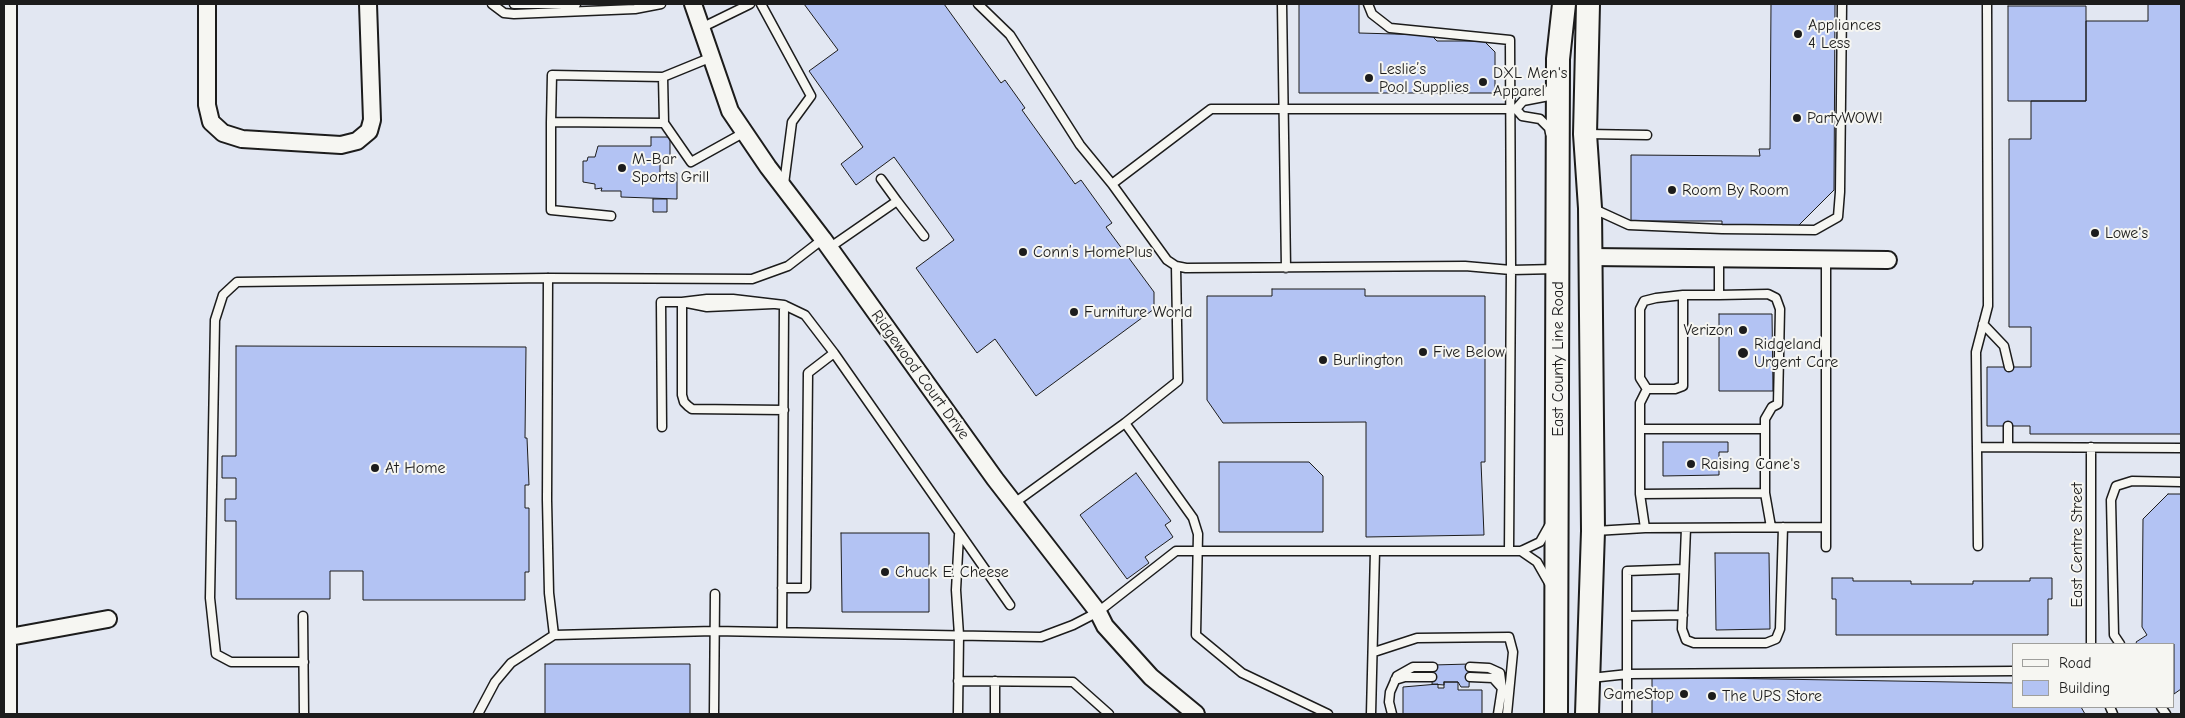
<!DOCTYPE html>
<meta charset="utf-8">
<style>
body{margin:0}
#map{position:relative;width:2185px;height:718px;overflow:hidden;background:#e2e7f2;font-family:"Comic Neue",sans-serif}
canvas{display:block}
.frame{position:absolute;inset:0;border:5px solid #1c1c1c;pointer-events:none}
.legend{position:absolute;left:2012px;top:643px;width:162px;height:65px;box-sizing:border-box;background:#f6f6f2;border:1px solid #9f9f9c;margin:0;padding:6px 9px;list-style:none;font-size:15px;color:#1c1c1c}
.legend li{display:flex;align-items:center;gap:10px;height:25px}
.legend b{width:25px;border:1px solid #9f9f9c}
</style>
<div id="map">
<canvas width="2185" height="718"></canvas>
<div class="frame"></div>
<ul class="legend">
<li><b style="height:6px;background:#f6f6f2"></b>Road</li>
<li><b style="height:14px;background:#b3c3f3"></b>Building</li>
</ul>
</div>
<script>
const ctx = document.querySelector('canvas').getContext('2d');
ctx.lineJoin = 'round';
function paint(path, color) {
  ctx.fillStyle = color;
  ctx.fill(path, 'evenodd');
}
function toPath(rows) {
  const path = new Path2D();
  for (const r of rows) {
    path.moveTo(r[0], r[1]);
    for (let i = 2; i < r.length; i += 2) path.lineTo(r[i], r[i + 1]);
  }
  return path;
}
function trace(path, color, width, dash) {
  ctx.strokeStyle = color;
  ctx.lineWidth = width;
  ctx.lineCap = dash ? 'butt' : 'round';
  ctx.setLineDash(dash || []);
  ctx.stroke(path);
}
function write(font, color, halo, rows, align = 'center') {
  ctx.font = font + ' "Comic Neue",sans-serif';
  ctx.lineWidth = 4;
  ctx.setLineDash([]);
  ctx.textBaseline = 'middle';
  ctx.strokeStyle = halo;
  ctx.fillStyle = color;
  for (const [text, x, y, turn = 0] of rows) {
    ctx.save();
    ctx.translate(x, y);
    ctx.rotate((+turn || 0) * Math.PI / 180);
    ctx.textAlign = isNaN(turn) ? turn : align;
    if (halo) ctx.strokeText(text, 0, 0);
    ctx.fillText(text, 0, 0);
    ctx.restore();
  }
}
const building = toPath([
 [804,4,944,4,1001,83,1005,80,1025,108,1022,110,1075,184,1081,180,1112,223,1106,227,1154,292,1154,309,1036,396,995,339,977,353,916,268,954,240,894,157,856,185,841,164,863,147,809,71,838,50,804,4],
 [1299,4,1359,4,1359,33,1431,35,1437,41,1484,41,1495,52,1495,93,1299,93,1299,4],
 [1771,4,1835,4,1834,190,1798,226,1722,225,1722,221,1631,221,1631,155,1760,156,1759,149,1770,149,1771,4],
 [2148,4,2181,4,2181,434,2030,434,2030,426,1987,426,1987,367,2031,367,2031,327,2009,327,2009,139,2031,139,2031,101,2086,101,2086,21,2148,21,2148,4],
 [2008,6,2086,6,2086,101,2008,101,2008,6],
 [651,137,670,137,670,158,651,158,651,162,660,162,660,174,677,173,677,199,621,197,621,191,601,191,602,188,595,189,595,184,583,182,583,161,587,161,588,157,595,157,598,146,651,146,651,137],
 [653,199,667,199,667,212,653,212,653,199],
 [1272,289,1365,289,1365,296,1485,296,1485,462,1481,462,1484,535,1366,537,1366,422,1223,423,1207,400,1207,296,1272,296,1272,289],
 [1719,314,1772,314,1773,391,1719,391,1719,314],
 [236,346,526,347,525,438,527,438,529,485,525,485,525,508,529,508,529,572,525,572,525,600,363,600,363,571,330,571,330,599,236,599,236,521,225,521,225,499,236,499,236,478,222,478,222,456,236,456,236,346],
 [1663,442,1728,442,1728,452,1719,452,1719,475,1663,476,1663,442],
 [1219,462,1309,462,1323,476,1323,532,1219,532,1219,462],
 [1136,473,1171,521,1165,525,1173,537,1145,557,1149,563,1127,579,1080,515,1136,473],
 [2168,494,2181,494,2181,689,2174,694,2174,644,2137,644,2136,642,2147,635,2142,627,2143,519,2168,494],
 [841,533,929,533,929,612,842,612,841,533],
 [1715,553,1769,553,1770,629,1716,630,1715,553],
 [1832,578,1853,578,1853,581,1911,581,1911,584,1973,584,1973,581,2030,581,2030,578,2052,578,2052,599,2048,599,2048,635,1836,635,1836,599,1832,599,1832,578],
 [545,664,690,664,690,714,545,714,545,664],
 [1470,664,1469,687,1461,687,1458,682,1444,682,1444,685,1432,684,1433,665,1470,664],
 [1652,677,2014,683,2014,707,2081,707,2085,714,1652,714,1652,677],
 [1444,682,1458,682,1458,690,1482,690,1482,714,1403,714,1403,687,1438,684,1438,688,1444,688,1444,682]
]);
const service = toPath([
 [492,4,504,13,514,14,635,9,661,4],
 [514,4,576,4],
 [761,4,811,96,792,122,784,184],
 [978,4,1010,35,1080,145,1112,184,1167,260,1176,266,1186,268,1465,266,1511,270,1556,269],
 [1282,4,1286,268],
 [1368,4,1372,14,1390,28,1510,40,1511,270,1509,551],
 [701,28,750,4],
 [663,77,664,123,691,162,745,132],
 [1549,90,1549,96,1523,101,1516,109,1522,116,1540,119,1549,128,1550,133],
 [551,122,551,210,611,216],
 [664,123,551,122,552,75,663,77,712,57],
 [1587,134,1647,135],
 [881,179,897,201],
 [1112,184,1211,109,1516,109],
 [1594,209,1629,225,1722,229,1815,230,1838,217,1840,192,1842,4],
 [829,248,897,201,924,236],
 [1683,295,1683,386,1675,389,1647,389,1640,378,1640,309,1644,301,1656,298,1683,295,1719,295,1719,259],
 [1719,295,1768,294,1776,298,1780,309,1778,404,1772,407,1765,419,1765,493,1771,527],
 [773,304,707,307,682,302,707,299,733,299,784,305,805,315,834,353,1010,605],
 [1983,324,2004,346,2009,367],
 [1125,423,1193,518,1198,534,1196,635,1242,673,1328,714],
 [662,427,661,302,682,302,682,395,684,402,688,406,692,409,784,410],
 [1640,429,1765,429],
 [1977,447,2181,448],
 [2008,447,2008,426],
 [1640,494,1765,493],
 [1013,504,1125,423,1178,381,1176,266],
 [1826,527,1826,547],
 [1645,528,1640,494,1640,403,1647,389],
 [1686,528,1682,629,1686,640,1694,643,1766,643,1776,639,1780,629,1783,527],
 [1595,531,1645,528,1826,527,1826,259],
 [1978,546,1976,352,1988,306,1987,4],
 [1521,551,1537,562,1549,583],
 [782,588,806,588,808,373,834,353],
 [303,616,304,714],
 [1627,616,1683,615],
 [782,632,784,305],
 [554,635,714,631,1041,637,1073,625,1098,612,1176,551,1521,551,1540,542,1549,526],
 [2091,644,2091,447],
 [2120,644,2114,635,2111,500,2116,486,2132,481,2181,482],
 [1374,652,1417,638,1509,637,1513,652,1507,714],
 [304,662,231,662,216,654,210,598,215,320,223,295,237,282,548,278,752,279,788,266,823,239],
 [1470,667,1489,668,1500,673,1502,688,1498,714],
 [1470,677,1493,678,1502,688],
 [1591,678,1628,674,2014,671],
 [1395,680,1405,677,1432,677],
 [958,681,1073,682,1109,714],
 [2110,707,2113,714],
 [2161,707,2166,714],
 [478,714,495,682,511,663,554,635,549,593,547,500,548,278],
 [714,714,715,594],
 [958,714,959,635,956,590,959,535],
 [995,714,995,681],
 [1371,714,1375,551],
 [1392,714,1389,702,1390,692,1397,676,1413,667,1433,667],
 [1627,714,1627,571,1684,569]
]);
const minor = toPath([
 [207,4,207,105,211,122,223,133,242,139,341,145,357,141,369,131,372,120,368,4],
 [693,4,730,111,768,167,823,239,995,479,1098,612,1105,626,1151,677,1196,714],
 [1590,257,1888,260],
 [4,638,108,619],
 [8,714,8,4]
]);
const secondary = toPath([
 [1556,714,1558,59,1564,4],
 [1587,714,1593,531,1590,208,1585,134,1588,4]
]);
const markers = [
 [1798,34,5,"#1c1c1c"],
 [1369,78,5,"#1c1c1c"],
 [1483,82,5,"#1c1c1c"],
 [1797,118,5,"#1c1c1c"],
 [622,168,5,"#1c1c1c"],
 [1672,190,5,"#1c1c1c"],
 [2095,233,5,"#1c1c1c"],
 [1023,252,5,"#1c1c1c"],
 [1074,312,5,"#1c1c1c"],
 [1743,330,5,"#1c1c1c"],
 [1423,352,5,"#1c1c1c"],
 [1743,353,6,"#1c1c1c"],
 [1323,360,5,"#1c1c1c"],
 [1691,464,5,"#1c1c1c"],
 [375,468,5,"#1c1c1c"],
 [885,572,5,"#1c1c1c"],
 [1684,694,5,"#1c1c1c"],
 [1712,696,5,"#1c1c1c"]
];
const poiNames = [
 ["Appliances",1808,25],
 ["4 Less",1808,43],
 ["Leslie’s",1379,69],
 ["Pool Supplies",1379,87],
 ["DXL Men's",1493,73],
 ["Apparel",1493,91],
 ["PartyWOW!",1807,118],
 ["M-Bar",632,159],
 ["Sports Grill",632,177],
 ["Room By Room",1682,190],
 ["Lowe's",2105,233],
 ["Conn’s HomePlus",1033,252],
 ["Furniture World",1084,312],
 ["Verizon",1733,330,"right"],
 ["Ridgeland",1754,344],
 ["Urgent Care",1754,362],
 ["Five Below",1433,352],
 ["Burlington",1333,360],
 ["Raising Cane's",1701,464],
 ["At Home",385,468],
 ["Chuck E. Cheese",895,572],
 ["GameStop",1674,694,"right"],
 ["The UPS Store",1722,696]
];
const streetNames = [
 ["East County Line Road",1558,359,-90],
 ["Ridgewood Court Drive",920,375,54],
 ["East Centre Street",2077,545,-90]
];
paint(building, '#b3c3f3');
trace(building, '#1c1c1c', 1);
trace(service, '#1c1c1c', 11);
trace(minor, '#1c1c1c', 20);
trace(secondary, '#1c1c1c', 26);
trace(service, '#f6f6f2', 8);
trace(minor, '#f6f6f2', 16);
trace(secondary, '#f6f6f2', 22);
for (const [x, y, r, color] of markers) {
  const dot = new Path2D();
  dot.arc(x, y, r, 0, 2 * Math.PI);
  ctx.fillStyle = color;
  ctx.fill(dot);
  trace(dot, '#f6f6f2', 2);
}
write('16px', '#1c1c1c', '#f6f6f2', poiNames, 'left');
write('16px', '#1c1c1c', '#f6f6f2', streetNames);
</script>
